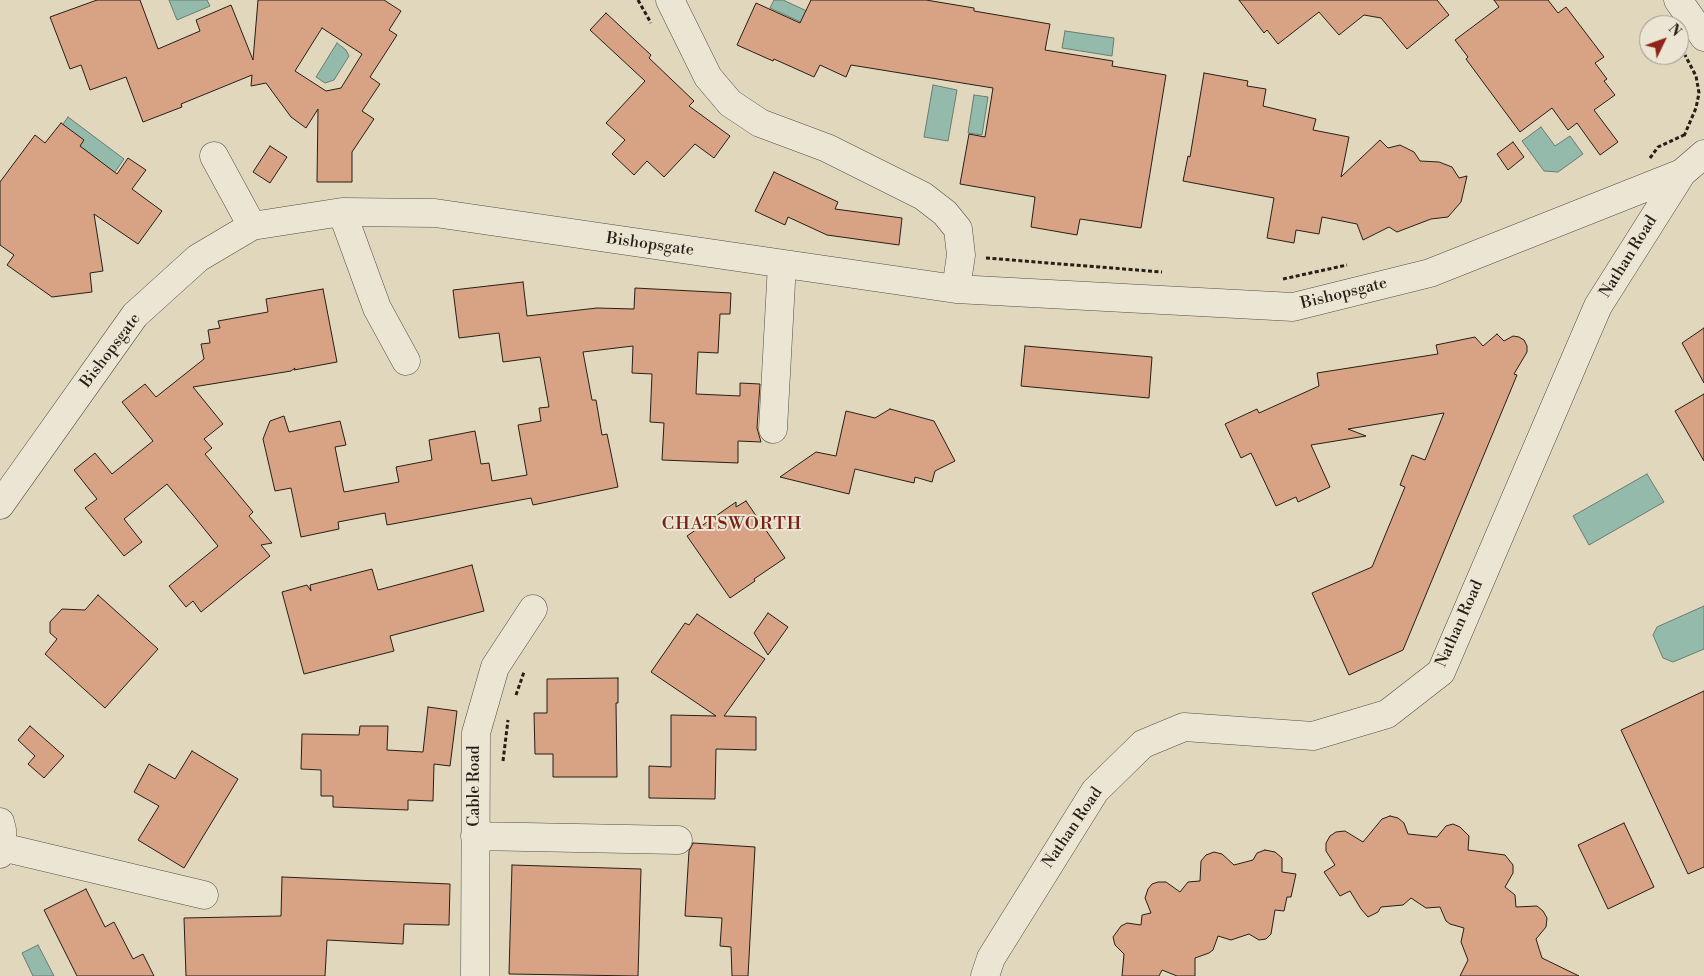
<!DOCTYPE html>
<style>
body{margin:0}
#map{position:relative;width:1704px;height:976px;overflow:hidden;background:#e0d7bd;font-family:"Libre Bodoni",serif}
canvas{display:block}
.north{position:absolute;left:1639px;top:15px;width:50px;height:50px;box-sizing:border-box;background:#ebe5d4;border:1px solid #9d9688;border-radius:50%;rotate:48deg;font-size:14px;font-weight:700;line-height:20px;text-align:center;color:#271f16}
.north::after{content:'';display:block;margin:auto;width:18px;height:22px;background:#8f2418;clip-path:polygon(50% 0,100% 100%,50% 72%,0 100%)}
</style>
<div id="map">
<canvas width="1704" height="976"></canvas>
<div class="north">N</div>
</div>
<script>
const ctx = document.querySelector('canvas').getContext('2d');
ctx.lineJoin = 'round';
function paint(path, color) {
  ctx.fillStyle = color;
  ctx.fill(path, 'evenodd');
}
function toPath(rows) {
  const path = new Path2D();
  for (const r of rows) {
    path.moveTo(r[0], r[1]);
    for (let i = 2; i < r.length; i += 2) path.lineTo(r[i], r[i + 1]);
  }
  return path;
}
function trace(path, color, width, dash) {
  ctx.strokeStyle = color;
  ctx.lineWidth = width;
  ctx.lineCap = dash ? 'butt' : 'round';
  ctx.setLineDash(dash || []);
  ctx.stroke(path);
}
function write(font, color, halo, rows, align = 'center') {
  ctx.font = font + ' "Libre Bodoni",serif';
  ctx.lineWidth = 4;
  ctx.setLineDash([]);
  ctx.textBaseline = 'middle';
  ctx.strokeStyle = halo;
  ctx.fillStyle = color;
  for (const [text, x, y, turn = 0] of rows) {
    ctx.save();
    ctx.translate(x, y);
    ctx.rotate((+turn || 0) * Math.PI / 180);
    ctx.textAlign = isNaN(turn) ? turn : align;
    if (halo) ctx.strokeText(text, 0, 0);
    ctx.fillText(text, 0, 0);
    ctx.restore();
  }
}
const water = toPath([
 [169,0,207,0,210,6,177,20,169,0],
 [774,0,783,0,822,18,816,29,770,8,774,0],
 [1065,31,1114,38,1112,56,1062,48,1065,31],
 [337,43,346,50,349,56,334,80,325,83,316,77,337,43],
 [933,85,957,90,948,141,924,137,933,85],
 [974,95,988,97,982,135,968,133,974,95],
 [68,117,124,159,110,179,92,166,97,159,85,150,80,157,63,124,68,117],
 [1541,127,1555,146,1570,136,1583,154,1558,172,1544,171,1522,141,1541,127],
 [1647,474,1664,502,1589,545,1573,516,1647,474],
 [1704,606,1704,649,1673,662,1663,658,1653,635,1657,627,1704,606],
 [38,945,54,976,33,976,22,953,38,945]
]);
const building = toPath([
 [97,0,140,0,158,49,200,31,196,20,231,5,253,60,258,0,384,0,401,11,389,30,397,35,370,77,380,84,362,111,374,119,352,152,352,182,317,182,318,109,306,128,291,117,266,83,251,86,252,75,181,104,182,107,143,122,126,77,90,90,81,65,70,69,50,17,97,0],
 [322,28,362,54,341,88,326,91,295,71,322,28],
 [811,0,926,0,974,8,974,11,1050,24,1045,50,1113,61,1112,66,1166,75,1141,228,1080,219,1077,235,1031,227,1035,197,960,184,969,134,985,137,993,88,851,65,846,77,820,65,814,77,774,59,773,61,737,45,756,3,800,23,811,0],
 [1239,0,1437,0,1449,15,1407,49,1381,18,1364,15,1339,35,1319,12,1278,44,1267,30,1264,33,1239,0],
 [1494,0,1548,0,1558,13,1566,7,1604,57,1595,63,1607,79,1604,81,1615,95,1594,110,1618,142,1600,155,1577,123,1568,130,1552,108,1520,132,1466,59,1468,57,1455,40,1499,7,1494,0],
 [606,13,651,55,649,58,694,101,689,106,730,136,714,158,695,144,664,177,647,161,634,175,612,154,625,140,606,123,645,81,590,30,606,13],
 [1204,73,1248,81,1247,86,1266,89,1263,106,1316,119,1313,130,1349,137,1341,177,1380,140,1388,148,1400,145,1414,152,1420,161,1439,162,1452,167,1459,178,1467,176,1461,202,1448,217,1431,219,1397,232,1389,227,1363,240,1357,224,1322,217,1319,234,1296,230,1294,243,1267,238,1274,198,1183,181,1188,156,1190,157,1204,73],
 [61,123,84,140,80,146,117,174,128,158,146,170,132,189,162,211,138,244,94,214,103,271,90,273,92,292,52,297,7,265,14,255,0,245,0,182,35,135,45,143,61,123],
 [1513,142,1524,157,1508,170,1497,154,1513,142],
 [270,146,287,157,270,183,253,172,270,146],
 [774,172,838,202,835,209,902,218,899,245,827,235,788,217,785,225,755,211,774,172],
 [523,282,527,316,597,308,634,309,635,288,731,293,730,314,720,314,718,353,698,352,696,394,740,396,740,383,760,384,757,428,761,442,738,441,738,463,662,460,664,423,650,422,652,374,632,373,633,346,583,352,592,400,596,400,602,435,607,434,618,487,533,505,531,498,387,525,385,513,338,522,339,529,301,537,291,488,275,491,263,439,270,421,284,416,289,432,340,421,346,445,335,447,344,492,399,482,396,467,432,460,429,440,475,431,481,464,489,463,492,481,527,475,518,425,541,421,539,408,549,407,540,357,503,362,499,333,459,338,453,290,523,282],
 [323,289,337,362,294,370,295,368,291,371,193,387,223,424,204,439,212,448,205,454,253,512,249,516,272,543,261,545,270,556,201,612,193,601,186,607,169,586,218,546,193,515,167,484,124,519,142,542,124,556,85,508,97,499,74,470,95,453,112,474,153,441,122,402,145,384,156,397,204,359,201,344,210,343,208,330,220,328,218,321,268,312,266,299,323,289],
 [1704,328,1704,383,1682,343,1704,328],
 [1497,334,1504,341,1513,336,1519,337,1524,340,1527,346,1527,352,1514,374,1517,375,1403,650,1349,675,1312,593,1372,567,1405,487,1400,485,1412,455,1425,460,1444,413,1348,429,1366,436,1311,445,1330,487,1298,502,1296,497,1276,506,1251,453,1241,458,1225,424,1257,409,1259,413,1319,386,1317,373,1438,354,1436,345,1475,337,1483,346,1497,334],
 [1025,346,1152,357,1149,398,1021,386,1025,346],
 [1704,394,1704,461,1675,411,1704,394],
 [890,409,934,421,955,461,935,471,932,482,915,477,914,483,855,469,849,494,780,477,816,452,836,456,846,411,875,418,890,409],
 [746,501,785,558,754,579,755,581,730,598,687,536,736,502,736,507,746,501],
 [472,565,484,611,390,636,394,651,304,674,282,592,307,585,311,591,310,585,372,569,378,590,472,565],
 [98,595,158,649,105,708,45,654,57,639,50,633,50,622,62,609,85,610,98,595],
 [768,613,788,627,768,655,754,633,768,613],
 [697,614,765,659,724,716,756,717,756,750,716,749,715,799,649,798,649,766,671,767,671,715,716,716,651,672,685,623,689,625,697,614],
 [618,678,618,703,616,703,617,777,553,777,553,754,535,754,534,713,547,713,547,679,618,678],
 [1704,691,1704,867,1688,874,1621,730,1704,691],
 [428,707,457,711,450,766,434,764,433,801,408,800,408,810,333,807,333,796,321,796,321,770,301,769,302,734,359,735,360,726,388,726,387,750,423,752,428,707],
 [30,726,64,756,44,778,28,764,35,756,18,740,30,726],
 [192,751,238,779,184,868,138,840,159,806,134,792,149,764,175,779,192,751],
 [1390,816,1398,818,1404,823,1408,834,1437,837,1446,826,1453,824,1460,827,1469,836,1468,850,1505,855,1513,865,1513,873,1505,887,1515,895,1516,907,1537,906,1543,911,1547,918,1546,927,1536,939,1542,958,1579,976,1460,976,1468,960,1461,942,1464,928,1450,924,1446,921,1440,907,1426,908,1411,898,1403,905,1381,907,1378,912,1368,917,1361,909,1350,891,1340,896,1324,872,1335,865,1326,851,1326,843,1330,836,1336,832,1345,831,1363,842,1382,819,1390,816],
 [1624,823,1654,887,1608,909,1578,845,1624,823],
 [693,843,755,847,748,976,732,976,731,947,720,946,722,918,685,916,689,851,693,843],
 [1265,850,1275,852,1282,858,1282,872,1296,874,1291,897,1287,897,1284,911,1275,910,1271,934,1266,939,1259,940,1249,934,1231,940,1218,936,1213,950,1209,953,1195,958,1195,976,1177,976,1162,970,1159,976,1122,976,1124,954,1115,945,1113,937,1121,926,1127,923,1141,925,1142,915,1151,913,1145,898,1148,889,1152,884,1158,882,1166,882,1180,892,1188,882,1200,881,1201,861,1206,855,1214,852,1222,854,1234,865,1253,860,1257,853,1265,850],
 [512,865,641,869,638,976,509,974,512,865],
 [282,877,450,884,449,925,404,924,403,944,327,940,325,976,186,976,184,918,281,916,282,877],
 [86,889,105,927,114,922,133,959,143,954,154,976,77,976,44,910,86,889]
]);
const path = toPath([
 [638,0,651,23],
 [1684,136,1696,108,1699,93,1696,76,1685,55],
 [1650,158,1658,147,1684,135],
 [986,258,1162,272],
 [1283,279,1347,265],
 [516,695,524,672],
 [503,761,508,720]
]);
const minor = toPath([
 [670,0,708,77,730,103,760,123,827,148,923,196,945,213,958,229,961,255,956,289],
 [1678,0,1704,37],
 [214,156,252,226],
 [342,212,377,308,406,361],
 [773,429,782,264],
 [0,505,135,315,198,258,252,226,342,212,435,213,956,289,1293,307,1430,273,1682,173],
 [0,822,2,830,2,847,0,854],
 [475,836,678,840],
 [2,847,204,895],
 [475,976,476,733,495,667,533,609],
 [985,976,991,958,1095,791,1143,744,1184,727,1313,736,1387,714,1441,672,1598,306,1682,173,1704,154]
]);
const streetNames = [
 ["Bishopsgate",650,245,8],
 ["Nathan Road",1629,257,-58],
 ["Bishopsgate",1344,294,-14],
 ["Bishopsgate",111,351,-53],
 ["Nathan Road",1460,624,-66],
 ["Cable Road",475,786,-90],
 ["Nathan Road",1073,828,-56]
];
const neighbourhoodNames = [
 ["CHATSWORTH",732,525]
];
paint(water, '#94baac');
trace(water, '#687c70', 1);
paint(building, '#d8a285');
trace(building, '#271f16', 1);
trace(minor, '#554d40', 29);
trace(path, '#271f16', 3, [4, 2.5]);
trace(minor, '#ebe5d4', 28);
write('16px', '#271f16', '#ebe5d4', streetNames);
ctx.letterSpacing = '1px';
write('18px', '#7a1f14', '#ebe5d4', neighbourhoodNames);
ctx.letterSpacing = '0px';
</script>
